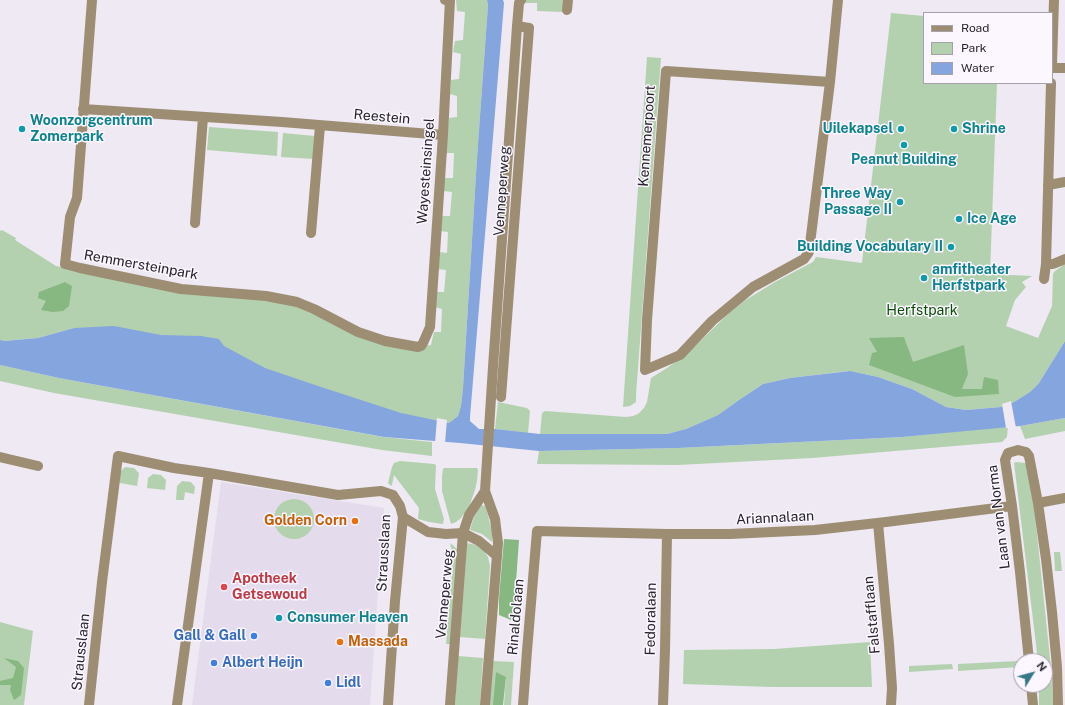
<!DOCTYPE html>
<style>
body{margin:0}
#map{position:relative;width:1065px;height:705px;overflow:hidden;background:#eee9f3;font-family:"Public Sans",sans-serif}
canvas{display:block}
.legend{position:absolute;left:923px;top:12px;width:130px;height:72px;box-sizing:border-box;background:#fbf6ff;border:1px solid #a6a2a9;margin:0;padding:5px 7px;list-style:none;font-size:12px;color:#272529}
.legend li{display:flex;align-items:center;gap:8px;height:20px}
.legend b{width:20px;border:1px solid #a6a2a9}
.north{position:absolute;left:1013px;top:653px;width:40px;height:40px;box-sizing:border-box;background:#fbf6ff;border:1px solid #a6a2a9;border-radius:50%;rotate:53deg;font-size:11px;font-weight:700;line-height:16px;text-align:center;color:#272529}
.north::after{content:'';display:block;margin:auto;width:14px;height:18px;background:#347987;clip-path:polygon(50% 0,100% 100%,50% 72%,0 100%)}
</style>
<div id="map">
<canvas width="1065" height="705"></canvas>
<ul class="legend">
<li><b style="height:5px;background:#9d8d73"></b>Road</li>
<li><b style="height:11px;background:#b3d1af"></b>Park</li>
<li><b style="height:11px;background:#84a5de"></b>Water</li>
</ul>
<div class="north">N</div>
</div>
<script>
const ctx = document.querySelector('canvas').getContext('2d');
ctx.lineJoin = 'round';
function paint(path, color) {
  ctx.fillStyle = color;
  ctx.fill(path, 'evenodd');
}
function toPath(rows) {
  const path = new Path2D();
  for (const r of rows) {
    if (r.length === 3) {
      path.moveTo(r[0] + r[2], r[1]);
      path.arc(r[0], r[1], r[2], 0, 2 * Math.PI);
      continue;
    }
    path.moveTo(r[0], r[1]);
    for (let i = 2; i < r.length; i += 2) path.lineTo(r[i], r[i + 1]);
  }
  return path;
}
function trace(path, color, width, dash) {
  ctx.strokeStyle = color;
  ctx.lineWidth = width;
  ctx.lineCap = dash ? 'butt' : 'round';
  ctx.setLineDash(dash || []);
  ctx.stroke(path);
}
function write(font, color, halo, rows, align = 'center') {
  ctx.font = font + ' "Public Sans",sans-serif';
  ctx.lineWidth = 3;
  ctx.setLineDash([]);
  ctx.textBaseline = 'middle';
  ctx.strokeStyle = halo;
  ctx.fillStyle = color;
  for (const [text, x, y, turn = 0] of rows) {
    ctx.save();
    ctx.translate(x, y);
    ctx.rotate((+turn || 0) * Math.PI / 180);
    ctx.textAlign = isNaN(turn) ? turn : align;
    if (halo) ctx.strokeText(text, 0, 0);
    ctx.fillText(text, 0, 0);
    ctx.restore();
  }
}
const built = toPath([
 [221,482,384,508,370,705,192,705]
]);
const green = toPath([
 [456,0,487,0,488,5,477,158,463,388,461,406,458,416,449,423,436,420,401,419,227,355,219,349,221,342,219,339,192,344,74,328,38,338,5,341,0,340,0,230,1,231,2,230,16,238,15,240,56,266,75,270,239,296,303,307,354,334,425,346,431,345,434,332,441,332,442,309,435,307,437,292,444,292,446,270,437,269,439,252,447,253,448,232,440,231,442,216,450,216,452,192,443,191,444,178,453,178,454,153,445,153,449,118,457,117,457,96,450,94,451,80,459,79,461,54,453,52,455,41,463,40,465,12,457,11],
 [525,0,564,0,563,12,537,11,537,3,525,3],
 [891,13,924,16,924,83,997,83,990,274,1032,276,1022,282,1026,287,1015,300,1006,326,1038,338,1052,306,1053,274,1055,271,1065,264,1065,341,1039,383,1030,392,1014,402,1001,407,966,410,946,407,912,389,878,377,849,371,790,378,763,384,739,400,718,415,686,429,667,434,540,434,542,413,545,411,626,417,633,416,638,414,644,408,647,402,651,378,667,368,688,353,728,314,744,301,775,282,813,262,816,257,862,263],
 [647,57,661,58,636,395,636,402,630,406,623,407],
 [209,127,278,132,277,156,207,150],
 [283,133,315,136,314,159,281,157],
 [0,365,59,378,383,437,432,442,432,456,382,450,54,393,0,381],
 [498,402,527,408,530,411,528,433,495,429],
 [1065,418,1065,431,1025,439,1020,426],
 [1008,426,1007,437,1002,442,812,458,678,465,537,464,539,451,678,448,902,437],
 [400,461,434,464,436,465,435,489,444,519,443,524,429,522,418,519,419,508,394,475,392,485,391,486,388,483,392,467,394,463],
 [1016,462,1025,463,1030,467,1051,668,1053,705,1039,705,1039,685,1045,685,1045,661,1038,661,1014,463],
 [125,467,134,468,139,473,137,486,120,483,120,472],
 [444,468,477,468,478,470,477,481,475,490,469,507,461,518,456,522,451,524,442,491,442,476,443,469],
 [153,474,161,475,166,480,165,490,147,488,148,478],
 [182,481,191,482,195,487,194,494,185,492,184,500,176,500,177,486],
 [294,519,20],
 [481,505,485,506,488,515,492,532,492,542,482,534,470,530,474,517],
 [450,543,454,546,457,550,452,644,446,644,453,559,452,551],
 [467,543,476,545,484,551,488,557,490,566,485,639,460,637],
 [1054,552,1060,552,1062,571,1055,571],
 [0,622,33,631,24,705,0,705],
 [870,642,872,687,772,687,683,684,684,650,774,649],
 [458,656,483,658,480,705,455,705],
 [493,661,514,662,511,705,504,705,506,677,494,705,489,705],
 [1018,661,1019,667,958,671,958,664],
 [952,664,953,669,909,672,909,666]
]);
const forest = toPath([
 [65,282,72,286,69,306,63,311,53,312,41,310,46,301,38,298,39,292],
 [904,337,913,362,964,345,968,374,962,389,982,389,984,377,998,380,999,394,955,397,869,365,872,353,877,352,869,338],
 [504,539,519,540,514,610,511,620,499,615,499,598],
 [4,658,18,661,24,668,21,695,14,700,10,690,11,685,0,685,0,681,13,678,16,667],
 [496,672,506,677,503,705,493,705]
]);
const water = toPath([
 [487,0,503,0,504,3,470,417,470,421,479,429,495,429,540,434,667,434,686,429,718,415,739,400,763,384,790,378,850,371,878,377,912,389,946,407,966,410,1001,407,1014,402,1030,392,1039,383,1065,341,1065,418,1020,426,902,437,678,448,539,451,460,443,384,437,59,378,0,365,0,340,5,341,38,338,74,328,114,326,161,335,201,336,219,339,224,346,265,368,318,386,401,413,449,423,458,416,461,406,463,388,477,158,488,5]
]);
const pier = toPath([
 [1011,401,1016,428,1006,428,1002,404],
 [437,418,447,420,445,443,435,443]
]);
const minor = toPath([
 [92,0,77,198,70,217,65,264,80,268,181,289,266,296,297,302,314,309,358,332,385,341,418,347,421,346,423,343,430,327,443,135,450,0,445,0],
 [567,10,568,0],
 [1052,64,1054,0],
 [1052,68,1065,68],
 [830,82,666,71,647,320,645,370,680,355,712,321,753,287,804,259,809,252,830,82,838,0],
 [83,109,282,122,443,135],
 [1048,185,1065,182],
 [195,223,203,117],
 [311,233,320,126],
 [1046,264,1053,264,1065,259],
 [1044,279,1046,264,1051,83],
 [501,397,529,28,517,26],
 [0,457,38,466],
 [1038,503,1065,498],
 [403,517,428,532,446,534,463,533,479,541,497,556],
 [878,523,889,644,892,688,891,705],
 [1029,661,1020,572,1012,506,1005,460,1008,453,1018,450,1026,452,1029,456,1038,503,1046,559,1052,612,1057,667,1058,705],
 [1031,685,1033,705],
 [89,705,102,582,118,456,174,468,209,473,338,495,381,491,393,495,400,506,403,517,395,601,388,705],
 [177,705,209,473],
 [523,705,527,651,537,531,667,534,730,534,815,530,886,522,1012,506],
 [663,705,665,650,667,534]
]);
const tertiary = toPath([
 [450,705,463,533,469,515,485,491],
 [485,705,498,543,495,519,485,491,493,367,517,26,519,3,521,0]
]);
const markers = [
 [22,129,4,"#0f9aa8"],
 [901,129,4,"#0f9aa8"],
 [954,129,4,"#0f9aa8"],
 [904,145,4,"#0f9aa8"],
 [900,202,4,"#0f9aa8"],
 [959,219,4,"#0f9aa8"],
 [951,247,4,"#0f9aa8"],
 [924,278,4,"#0f9aa8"],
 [355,521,4,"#e8710a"],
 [224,587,4,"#e0444e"],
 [279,618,4,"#0f9aa8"],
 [254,636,4,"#3f7fe0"],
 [340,642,4,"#e8710a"],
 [214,663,4,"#3f7fe0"],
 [328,683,4,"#3f7fe0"]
];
const streetNames = [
 ["Reestein",382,117,5],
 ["Kennemerpoort",647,136,-86],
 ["Wayesteinsingel",426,171,-86],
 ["Venneperweg",502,191,-86],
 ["Remmersteinpark",141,265,10],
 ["Laan van Norma",999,517,-97],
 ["Ariannalaan",775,518,-3],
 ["Strausslaan",384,553,-87],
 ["Venneperweg",445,594,-85],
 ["Falstafflaan",872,615,-95],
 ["Rinaldolaan",516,617,-85],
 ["Fedoralaan",651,619,-89],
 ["Strausslaan",81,652,-84]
];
const cultureNames = [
 ["Woonzorgcentrum",30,121],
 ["Zomerpark",30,137],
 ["Uilekapsel",893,129,"right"],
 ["Shrine",962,129],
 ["Peanut Building",904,160,"center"],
 ["Three Way",892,194,"right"],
 ["Passage II",892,210,"right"],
 ["Ice Age",967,219],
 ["Building Vocabulary II",943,247,"right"],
 ["amfitheater",932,270],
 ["Herfstpark",932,286],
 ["Consumer Heaven",287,618]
];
const parkNames = [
 ["Herfstpark",922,311]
];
const foodNames = [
 ["Golden Corn",347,521],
 ["Massada",348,642,"left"]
];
const healthNames = [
 ["Apotheek",232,579],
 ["Getsewoud",232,595]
];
const shopNames = [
 ["Gall & Gall",246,636,"right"],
 ["Albert Heijn",222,663],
 ["Lidl",336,683]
];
paint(built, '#e4dbec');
paint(green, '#b3d1af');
paint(forest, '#88b882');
paint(water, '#84a5de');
paint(pier, '#eee9f3');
trace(minor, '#9d8d73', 10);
trace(tertiary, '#9d8d73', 10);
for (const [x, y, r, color] of markers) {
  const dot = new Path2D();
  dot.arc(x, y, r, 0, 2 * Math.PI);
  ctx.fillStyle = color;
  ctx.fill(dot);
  trace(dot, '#fbf6ff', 1.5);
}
write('14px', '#272529', '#fbf6ff', streetNames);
write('bold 14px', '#0d838f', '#fbf6ff', cultureNames, 'left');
write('14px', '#094f04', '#fbf6ff', parkNames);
write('bold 14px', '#c56008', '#fbf6ff', foodNames, 'right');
write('bold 14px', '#be3a42', '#fbf6ff', healthNames, 'left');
write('bold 14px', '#366cbe', '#fbf6ff', shopNames, 'left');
</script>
